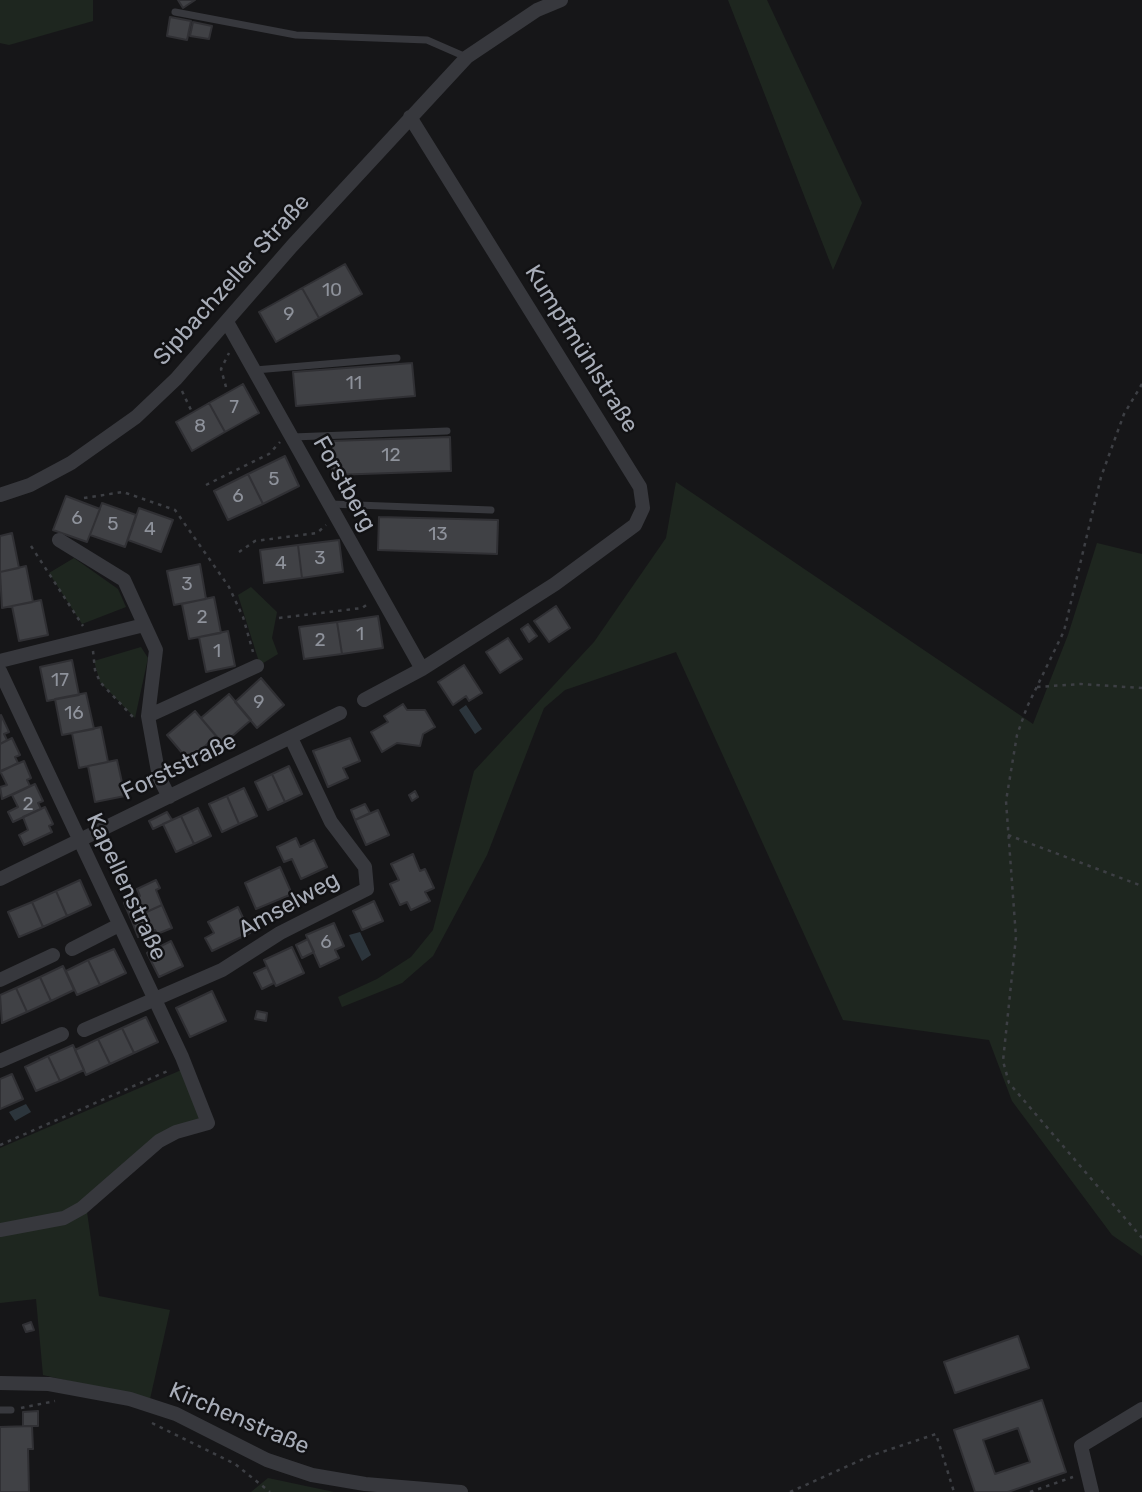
<!DOCTYPE html>
<meta charset="utf-8">
<style>
body{margin:0}
canvas{display:block;background:#161618}
</style>
<canvas width="1142" height="1492"></canvas>
<script>
const ctx = document.querySelector('canvas').getContext('2d');
ctx.lineJoin = 'round';
function paint(path, color) {
  ctx.fillStyle = color;
  ctx.fill(path, 'evenodd');
}
function toPath(rows) {
  const path = new Path2D();
  for (const r of rows) {
    path.moveTo(r[0], r[1]);
    for (let i = 2; i < r.length; i += 2) path.lineTo(r[i], r[i + 1]);
  }
  return path;
}
function trace(path, color, width, dash) {
  ctx.strokeStyle = color;
  ctx.lineWidth = width;
  ctx.lineCap = dash ? 'butt' : 'round';
  ctx.setLineDash(dash || []);
  ctx.stroke(path);
}
function write(font, color, halo, rows, align = 'center') {
  ctx.font = font + ' Rubik,sans-serif';
  ctx.lineWidth = 5;
  ctx.setLineDash([]);
  ctx.textBaseline = 'middle';
  ctx.strokeStyle = halo;
  ctx.fillStyle = color;
  for (const [text, x, y, turn = 0] of rows) {
    ctx.save();
    ctx.translate(x, y);
    ctx.rotate((+turn || 0) * Math.PI / 180);
    ctx.textAlign = isNaN(turn) ? turn : align;
    if (halo) ctx.strokeText(text, 0, 0);
    ctx.fillText(text, 0, 0);
    ctx.restore();
  }
}
const green = toPath([
 [0,0,93,0,93,21,9,45,0,43],
 [728,0,767,0,862,203,833,270],
 [676,482,1033,724,1068,635,1097,543,1142,554,1142,1256,1112,1235,1012,1101,989,1040,843,1020,676,652,565,690,544,708,487,855,433,956,402,983,342,1007,338,997,377,979,411,957,433,930,474,771,594,642,666,538],
 [74,558,118,589,126,607,82,624,49,573],
 [251,587,277,612,272,638,278,654,260,665,238,595],
 [141,647,148,658,135,718,100,682,94,661],
 [186,1068,208,1123,176,1132,86,1205,99,1296,170,1310,150,1399,43,1375,36,1299,0,1303,0,1148],
 [268,1478,334,1492,251,1492]
]);
const water = toPath([
 [466,705,482,729,475,734,459,710],
 [360,932,371,955,362,961,349,935],
 [26,1104,31,1112,15,1121,9,1112]
]);
const building = toPath([
 [178,0,195,0,183,8,178,0],
 [170,17,191,21,187,40,167,36,170,17],
 [193,22,212,26,209,39,190,36,193,22],
 [345,264,362,294,319,318,302,288,345,264],
 [302,288,319,318,276,342,259,312,302,288],
 [412,363,415,396,296,406,293,372,412,363],
 [243,384,259,413,225,432,209,403,243,384],
 [209,403,225,432,192,451,176,422,209,403],
 [450,437,451,471,332,475,331,441,450,437],
 [285,456,299,486,263,504,248,474,285,456],
 [248,474,263,504,228,520,214,491,248,474],
 [66,496,100,509,87,542,53,530,66,496],
 [102,503,136,515,125,547,90,535,102,503],
 [139,508,173,520,161,552,128,540,139,508],
 [379,517,498,520,497,554,378,550,379,517],
 [12,533,19,568,0,572,0,536,12,533],
 [339,540,343,572,302,578,298,545,339,540],
 [298,545,302,578,264,583,260,550,298,545],
 [200,564,206,599,174,605,167,571,200,564],
 [26,566,33,602,2,608,0,572,26,566],
 [214,597,221,633,189,639,182,604,214,597],
 [41,600,48,635,19,641,12,606,41,600],
 [556,606,570,628,549,642,534,621,556,606],
 [378,616,383,648,342,654,337,622,378,616],
 [337,622,342,654,304,659,299,627,337,622],
 [528,624,537,636,529,642,521,629,528,624],
 [228,631,235,666,206,672,199,637,228,631],
 [508,638,522,659,500,673,486,652,508,638],
 [72,660,79,695,47,701,40,667,72,660],
 [464,665,482,693,469,701,466,696,453,705,438,682,464,665],
 [261,678,284,705,257,728,235,702,261,678],
 [86,693,94,729,62,735,55,699,86,693],
 [229,694,251,720,223,744,201,718,229,694],
 [403,704,407,710,425,710,435,727,423,734,420,746,397,743,382,752,371,732,388,722,384,716,403,704],
 [195,711,216,736,189,761,167,735,195,711],
 [1,715,9,732,4,734,7,740,0,744,1,715],
 [101,727,108,762,79,768,72,733,101,727],
 [12,738,20,755,15,757,18,763,0,772,0,744,12,738],
 [350,738,360,761,343,768,348,778,328,787,313,751,350,738],
 [117,760,125,796,95,802,88,766,117,760],
 [24,761,31,778,27,780,30,786,2,799,0,787,7,785,0,771,24,761],
 [289,766,302,794,285,802,272,774,289,766],
 [272,774,285,802,268,810,255,782,272,774],
 [35,784,43,801,38,803,41,809,13,822,8,812,18,807,12,795,35,784],
 [244,788,257,816,239,824,227,796,244,788],
 [415,791,418,797,412,801,409,795,415,791],
 [227,796,239,824,222,832,209,804,227,796],
 [365,804,370,813,355,820,351,810,365,804],
 [45,807,53,824,49,826,52,832,24,845,19,835,28,830,23,817,45,807],
 [198,808,211,836,194,844,181,816,198,808],
 [378,810,389,835,366,845,355,820,378,810],
 [167,812,172,820,153,829,149,821,167,812],
 [181,816,194,844,176,852,163,824,181,816],
 [296,838,300,847,314,840,327,867,301,879,292,859,284,862,277,847,296,838],
 [413,854,420,871,425,869,434,888,425,892,430,901,411,910,407,902,400,905,390,884,399,880,391,864,413,854],
 [280,867,292,894,256,909,245,883,280,867],
 [80,880,91,905,67,916,56,891,80,880],
 [156,880,160,888,156,890,162,905,131,919,124,903,140,896,137,889,156,880],
 [56,891,67,916,43,927,32,902,56,891],
 [374,901,383,921,362,930,353,911,374,901],
 [32,902,43,927,19,937,8,912,32,902],
 [162,905,172,928,157,934,155,930,138,937,131,919,162,905],
 [238,907,250,933,212,951,205,938,214,933,208,922,238,907],
 [334,923,344,946,335,950,339,958,320,967,306,935,334,923],
 [308,939,314,952,302,958,296,945,308,939],
 [171,941,183,966,159,977,147,953,171,941],
 [292,947,304,973,276,986,264,960,292,947],
 [114,949,126,973,100,985,88,960,114,949],
 [88,960,100,985,77,995,66,971,88,960],
 [63,966,74,990,51,1001,40,977,63,966],
 [267,967,274,983,262,989,254,973,267,967],
 [40,977,51,1001,27,1012,16,988,40,977],
 [16,988,27,1012,2,1023,0,995,16,988],
 [212,991,226,1021,190,1037,176,1008,212,991],
 [257,1011,267,1013,266,1021,255,1019,257,1011],
 [146,1017,158,1042,134,1053,122,1028,146,1017],
 [122,1028,134,1053,110,1064,98,1039,122,1028],
 [98,1039,110,1064,86,1075,75,1050,98,1039],
 [73,1045,84,1070,60,1081,48,1056,73,1045],
 [48,1056,60,1081,36,1091,25,1067,48,1056],
 [12,1074,23,1099,0,1109,0,1079,12,1074],
 [31,1322,34,1330,26,1332,23,1325,31,1322],
 [1018,1336,1029,1368,955,1393,944,1362,1018,1336],
 [1042,1400,1066,1472,1008,1492,975,1492,954,1430,1042,1400],
 [1018,1428,1030,1462,995,1474,983,1440,1018,1428],
 [38,1411,38,1426,23,1426,23,1412,38,1411],
 [32,1426,33,1449,28,1449,29,1492,0,1492,0,1427,32,1426]
]);
const path = toPath([
 [1142,384,1124,414,1101,477,1064,631,1027,707,1017,735,1006,801,1016,937,1003,1061,1009,1083,1142,1238],
 [226,387,221,369,229,353],
 [182,391,191,410],
 [206,485,269,454,280,442],
 [84,498,123,492,175,510,229,587,243,617,253,652],
 [31,546,83,626],
 [239,552,255,541,317,533,326,525],
 [279,618,362,608,369,603],
 [93,651,95,670,100,682,133,717],
 [1037,687,1081,684,1142,688],
 [1008,835,1142,886],
 [0,1145,170,1070],
 [21,1408,55,1401],
 [152,1423,235,1464,270,1492],
 [790,1492,870,1456,936,1434,954,1492],
 [1030,1492,1073,1477]
]);
const service = toPath([
 [175,12,296,35,427,40,466,57],
 [255,370,397,358],
 [293,437,447,431],
 [330,504,491,510],
 [0,1410,11,1410]
]);
const minor = toPath([
 [227,322,422,669],
 [0,495,30,485,71,463,136,417,176,379,292,246,467,57,537,10,561,0],
 [59,540,124,580,156,650,148,716,159,777,169,797],
 [0,661,144,625],
 [0,671,182,1057,208,1123,176,1132,159,1141,82,1208,64,1218,0,1230],
 [364,700,422,669,555,584,635,525,643,508,640,487,410,117],
 [148,716,257,666],
 [0,879,340,713],
 [72,949,119,925],
 [0,980,53,955],
 [84,1030,222,970,280,933,367,889,365,867,331,822,291,738],
 [0,1061,62,1034],
 [0,1383,49,1384,130,1399,176,1414,267,1460,312,1475,365,1484,461,1492],
 [1092,1492,1081,1446,1142,1409]
]);
const numberNames = [
 ["10",332,291],
 ["9",289,315],
 ["11",354,384],
 ["7",234,408],
 ["8",200,427],
 ["12",391,456],
 ["5",274,480],
 ["6",238,497],
 ["6",77,519],
 ["5",113,525],
 ["4",150,530],
 ["13",438,535],
 ["3",320,559],
 ["4",281,564],
 ["3",187,585],
 ["2",202,618],
 ["1",360,635],
 ["2",320,641],
 ["1",217,652],
 ["17",60,681],
 ["9",259,703],
 ["16",74,714],
 ["2",28,805],
 ["6",326,943]
];
const streetNames = [
 ["Sipbachzeller Straße",232,280,-48],
 ["Kumpfmühlstraße",581,349,58],
 ["Forstberg",344,484,61],
 ["Forststraße",179,767,-26],
 ["Kapellenstraße",126,887,65],
 ["Amselweg",289,905,-29],
 ["Kirchenstraße",239,1419,23]
];
paint(green, '#1e261f');
paint(water, '#2c353c');
paint(building, '#404145');
trace(building, '#303034', 2);
trace(path, '#3d3f44', 2.5, [3.5, 5]);
trace(service, '#37383d', 7);
trace(minor, '#37383d', 14);
write('19px', '#8e929b', null, numberNames);
write('23px', '#a8adb8', '#111113', streetNames);
</script>
